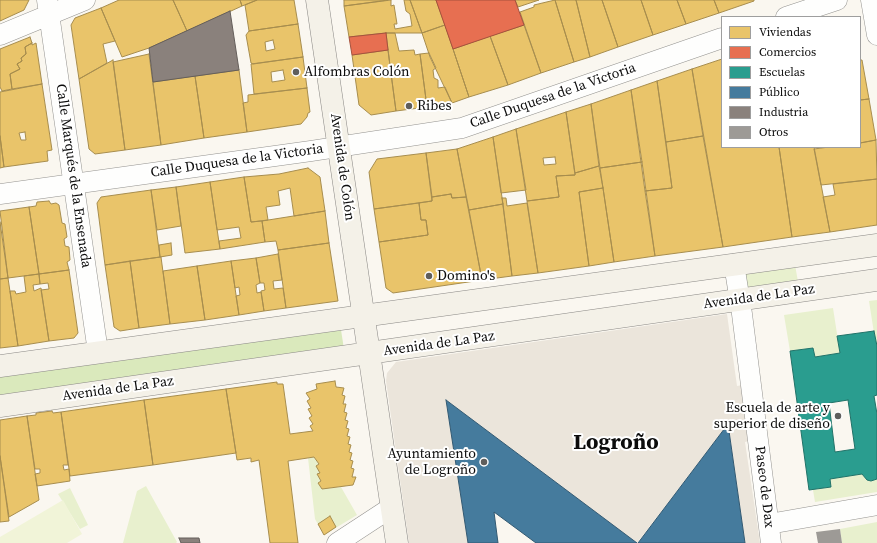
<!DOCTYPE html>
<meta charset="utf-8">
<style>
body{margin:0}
#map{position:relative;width:877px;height:543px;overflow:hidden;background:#faf7f0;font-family:"Source Serif 4",serif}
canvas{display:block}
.legend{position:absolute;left:721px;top:16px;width:140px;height:132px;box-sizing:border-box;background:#fff;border:1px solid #9e9e9e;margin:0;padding:5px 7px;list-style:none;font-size:12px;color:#0c0c0c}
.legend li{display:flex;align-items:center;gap:8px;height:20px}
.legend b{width:20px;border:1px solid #9e9e9e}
</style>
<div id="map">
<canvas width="877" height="543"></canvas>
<ul class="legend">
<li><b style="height:11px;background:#e9c46a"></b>Viviendas</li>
<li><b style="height:11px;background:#e76f51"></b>Comercios</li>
<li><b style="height:11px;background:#2a9d8f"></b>Escuelas</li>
<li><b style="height:11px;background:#457b9d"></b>Público</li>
<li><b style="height:11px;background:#8a817c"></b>Industria</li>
<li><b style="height:11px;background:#9d9a96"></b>Otros</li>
</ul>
</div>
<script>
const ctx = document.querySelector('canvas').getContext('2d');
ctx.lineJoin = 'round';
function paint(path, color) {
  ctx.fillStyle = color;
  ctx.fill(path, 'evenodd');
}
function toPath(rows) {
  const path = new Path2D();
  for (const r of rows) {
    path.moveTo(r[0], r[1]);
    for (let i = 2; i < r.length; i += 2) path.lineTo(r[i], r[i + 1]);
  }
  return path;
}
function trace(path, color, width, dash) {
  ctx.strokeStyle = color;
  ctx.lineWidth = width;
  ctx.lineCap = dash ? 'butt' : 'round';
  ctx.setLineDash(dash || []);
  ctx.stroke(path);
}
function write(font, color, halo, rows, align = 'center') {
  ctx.font = font + ' "Source Serif 4",serif';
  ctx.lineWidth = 4;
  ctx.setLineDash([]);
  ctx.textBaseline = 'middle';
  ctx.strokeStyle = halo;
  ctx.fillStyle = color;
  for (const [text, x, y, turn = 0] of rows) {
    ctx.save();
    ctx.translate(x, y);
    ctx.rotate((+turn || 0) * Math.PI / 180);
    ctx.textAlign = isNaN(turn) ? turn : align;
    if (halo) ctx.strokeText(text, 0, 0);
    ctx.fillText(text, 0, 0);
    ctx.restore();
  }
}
const green = toPath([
 [795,265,799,287,748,292,745,273],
 [877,300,877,346,876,346,869,301],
 [833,308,840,353,815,357,813,348,790,351,784,315],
 [314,457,319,464,316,466,320,473,317,474,321,481,318,483,322,489,341,487,357,515,324,535,315,519,308,458],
 [862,474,867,480,871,481,877,479,877,492,815,502,813,490,831,487,830,479],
 [146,486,177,542,176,543,123,543,137,491],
 [70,488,88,525,80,529,58,494],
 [877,522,877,543,842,543,840,529]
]);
const forest = toPath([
 [341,330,344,349,0,400,0,376]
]);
const pitch = toPath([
 [63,500,82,534,67,543,0,543,0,537]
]);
const plaza = toPath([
 [727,314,737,386,749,384,756,439,745,442,760,543,745,543,728,424,637,543,446,400,468,543,409,543,386,381,387,373,396,362]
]);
const homes = toPath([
 [0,0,29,0,24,10,0,21,0,0],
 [119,0,173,0,187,31,149,48,122,57,101,8,119,0],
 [173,0,240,0,242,6,187,31,173,0],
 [240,0,257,0,242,6,240,0],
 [257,0,294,0,298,24,249,31,245,5,257,0],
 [344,0,388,0,344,6,344,0],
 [391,0,391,6,394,5,397,24,394,24,395,29,412,26,410,14,406,11,404,0,410,0,422,33,386,33,349,37,344,6,391,0],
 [410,0,436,0,445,25,422,33,410,0],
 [515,0,539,0,518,7,515,0],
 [555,0,574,62,541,73,520,12,534,7,534,5,555,0],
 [555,0,576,0,590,57,574,62,555,0],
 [576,0,602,0,618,47,590,57,576,0],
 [602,0,641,0,653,35,618,47,602,0],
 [641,0,677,0,686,24,653,35,641,0],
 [677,0,714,0,719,13,686,24,677,0],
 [714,0,754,0,754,1,719,13,714,0],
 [101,8,115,41,103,44,107,63,79,79,71,25,75,18,101,8],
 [298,24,303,57,253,64,251,63,246,35,249,31,298,24],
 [273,40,275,49,266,51,265,42,273,40],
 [445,25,469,97,452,103,430,57,422,33,445,25],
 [524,25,541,73,508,85,490,36,524,25],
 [386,33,395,33,399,51,414,50,415,55,420,54,427,107,396,111,391,74,397,73,396,66,390,66,386,33],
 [490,36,508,85,469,97,453,49,490,36],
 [30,37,32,43,25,47,26,54,21,58,22,61,17,64,20,69,10,74,12,89,2,91,0,87,0,49,30,37],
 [32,43,32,45,36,43,42,84,12,89,10,74,20,69,17,64,22,61,21,58,26,54,25,47,32,43],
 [388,50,396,111,371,115,359,105,352,55,388,50],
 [429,53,436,68,433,70,434,78,438,80,438,88,445,87,452,103,427,107,420,54,429,53],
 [149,54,161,145,125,150,113,62,149,54],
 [303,57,307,88,254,94,251,64,303,57],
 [283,70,285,80,272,82,271,72,283,70],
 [722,59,722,147,779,147,792,237,723,247,692,69,722,59],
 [113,60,125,150,95,154,89,149,79,79,113,60],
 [860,60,862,60,869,99,860,100,860,60],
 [692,69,703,136,666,142,657,81,692,69],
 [239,70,247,132,204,138,195,76,239,70],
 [195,76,204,138,161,145,153,82,195,76],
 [657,81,672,188,645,191,631,90,657,81],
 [42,84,52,150,47,151,48,161,4,167,0,136,0,92,42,84],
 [25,132,26,140,21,140,19,133,25,132],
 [307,88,310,112,308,113,307,117,301,124,247,132,243,103,248,102,248,95,307,88],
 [631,90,642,162,600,168,591,104,631,90],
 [869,99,876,140,860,143,860,100,869,99],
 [591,104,599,166,575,173,566,112,591,104],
 [566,112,575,175,556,176,559,197,527,201,516,129,566,112],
 [555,157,556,164,544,165,543,158,555,157],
 [516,129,526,190,501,193,493,137,516,129],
 [0,136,4,167,0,168,0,136],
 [703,136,723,247,655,256,645,191,672,188,666,142,703,136],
 [493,137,503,204,469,210,457,149,493,137],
 [876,140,877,179,821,185,814,149,829,147,860,147,860,143,876,140],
 [779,147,814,147,830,232,792,237,779,147],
 [457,149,466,197,452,198,451,194,432,197,426,153,457,149],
 [426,153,432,201,374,209,369,172,377,159,426,153],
 [642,162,655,256,614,262,600,168,642,162],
 [599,166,603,188,579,192,589,266,538,273,527,201,559,197,556,176,575,175,575,173,599,166],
 [308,168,320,177,325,211,294,216,290,188,278,191,280,205,266,207,268,220,251,222,244,177,279,174,308,168],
 [244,177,251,222,262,221,265,242,220,249,219,241,241,238,239,227,217,230,210,182,244,177],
 [877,179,877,225,830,232,823,197,835,195,833,184,877,179],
 [210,182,220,249,185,253,176,187,210,182],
 [176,187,181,226,157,230,151,190,176,187],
 [603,188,614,262,589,266,579,192,603,188],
 [151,190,160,257,105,265,97,203,101,197,151,190],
 [451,194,452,198,466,197,482,280,393,293,386,288,379,242,428,235,426,220,421,220,419,203,432,201,432,197,451,194],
 [502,198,506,198,507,206,527,203,538,273,512,276,502,198],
 [49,201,51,204,56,203,59,205,62,223,65,224,67,237,64,239,65,246,69,247,70,260,67,262,69,270,39,274,29,207,36,206,37,202,49,201],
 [419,203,421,220,426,220,428,235,379,242,374,209,419,203],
 [503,204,512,276,482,280,469,210,503,204],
 [29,207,39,274,8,278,0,211,29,207],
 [325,211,329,243,278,250,276,241,265,242,262,221,325,211],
 [0,222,8,278,0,279,0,222],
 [171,243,172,255,160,257,159,245,171,243],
 [329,243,338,301,286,308,278,250,329,243],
 [278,254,282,280,273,281,274,289,283,288,286,308,264,311,261,291,265,290,264,283,260,283,256,258,278,254],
 [161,257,170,324,139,328,130,261,161,257],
 [256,258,260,283,256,285,257,293,261,292,264,311,239,315,236,296,240,295,239,287,235,288,231,261,256,258],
 [130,261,139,328,120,331,114,327,105,265,130,261],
 [231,261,239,315,205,320,197,266,231,261],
 [197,266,205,320,170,324,163,271,197,266],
 [69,270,78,333,74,338,49,341,41,290,49,289,48,283,40,284,39,274,69,270],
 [39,274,40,284,33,285,34,291,41,288,49,341,18,346,10,291,15,291,16,294,26,292,24,276,39,274],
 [8,278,18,346,0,348,0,279,8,278],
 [335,381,336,387,344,388,342,395,345,396,343,404,346,404,344,412,347,413,345,420,348,421,346,428,349,429,347,436,350,437,348,444,351,445,349,452,352,453,350,460,353,461,351,468,354,469,352,477,356,477,353,485,322,489,318,483,321,481,317,474,320,473,316,466,319,464,314,457,288,461,298,543,270,543,259,460,251,462,251,458,237,460,226,389,277,382,277,384,283,384,290,434,313,431,310,426,313,424,309,418,312,416,308,409,311,408,307,401,310,399,306,393,317,389,316,384,335,381],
 [226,389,236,453,153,465,144,400,226,389],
 [144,400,153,465,70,476,61,412,144,400],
 [52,411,53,413,61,412,68,465,63,465,64,470,69,469,70,481,37,486,35,474,40,473,40,469,35,469,27,416,36,415,36,413,52,411],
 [27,416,39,500,9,517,0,456,0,420,27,416],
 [0,456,9,521,0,522,0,456],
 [330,516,336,527,324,535,318,524,330,516]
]);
const shops = toPath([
 [436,0,515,0,524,25,453,49,436,0],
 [386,33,388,50,352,55,349,37,386,33]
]);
const schools = toPath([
 [874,331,877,346,877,395,874,396,877,414,877,479,871,481,867,480,862,474,830,479,831,487,809,490,790,351,813,348,815,357,840,353,837,336,874,331],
 [848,400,855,449,835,452,829,403,848,400]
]);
const public = toPath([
 [446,400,637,543,536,543,494,512,498,543,468,543,446,400],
 [728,424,745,543,638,543,728,424]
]);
const industry = toPath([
 [230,11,239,70,153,82,149,48,230,11],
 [179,538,199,538,200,543,181,543,179,538]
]);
const building = toPath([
 [840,529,842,543,818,543,816,532]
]);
const minor = toPath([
 [47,0,98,352],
 [871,0,877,35],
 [786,17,837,0],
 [0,35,85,0],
 [0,194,311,151,462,128,722,38],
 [734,264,742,314,771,543],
 [769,524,877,505],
 [337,543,392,507]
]);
const secondary = toPath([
 [317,0,397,543],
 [0,366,877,245],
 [0,406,877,280]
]);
const markers = [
 [296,72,4,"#5f5e5c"],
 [409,106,4,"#5f5e5c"],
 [429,276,4,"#5f5e5c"],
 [838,416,4,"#5f5e5c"],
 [484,462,4,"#5f5e5c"]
];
const poiNames = [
 ["Alfombras Colón",304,72],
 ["Ribes",417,106],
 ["Domino's",437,276],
 ["Escuela de arte y",830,408,"right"],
 ["superior de diseño",830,424,"right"],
 ["Ayuntamiento",476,454,"right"],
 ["de Logroño",476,470,"right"]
];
const streetNames = [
 ["Calle Duquesa de la Victoria",553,96,-19],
 ["Calle Duquesa de la Victoria",237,161,-8],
 ["Avenida de Colón",342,167,82],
 ["Calle Marqués de la Ensenada",73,176,82],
 ["Avenida de La Paz",759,297,-8],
 ["Avenida de La Paz",439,344,-8],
 ["Avenida de La Paz",118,389,-8],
 ["Paseo de Dax",764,487,83]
];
const townNames = [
 ["Logroño",616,443]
];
paint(green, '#e8f0ce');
paint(forest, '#dae9bc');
paint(pitch, '#f1f4d8');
paint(plaza, '#ebe5db');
paint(homes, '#e9c46a');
trace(homes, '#a78d4e', 1);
paint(shops, '#e76f51');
trace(shops, '#a5513c', 1);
paint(schools, '#2a9d8f');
trace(schools, '#217268', 1);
paint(public, '#457b9d');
trace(public, '#345a72', 1);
paint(industry, '#8a817c');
trace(industry, '#645e5a', 1);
paint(building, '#9d9a96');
trace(minor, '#93928f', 21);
trace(secondary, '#8a8885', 23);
trace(minor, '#fefefd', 20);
trace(secondary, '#f4f1e8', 22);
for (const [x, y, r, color] of markers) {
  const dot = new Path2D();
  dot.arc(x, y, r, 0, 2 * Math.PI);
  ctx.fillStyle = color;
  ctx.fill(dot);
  trace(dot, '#fff', 1.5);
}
write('14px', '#0c0c0c', '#fff', poiNames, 'left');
write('14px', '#0c0c0c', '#fff', streetNames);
write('bold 22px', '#0c0c0c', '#fff', townNames);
</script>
